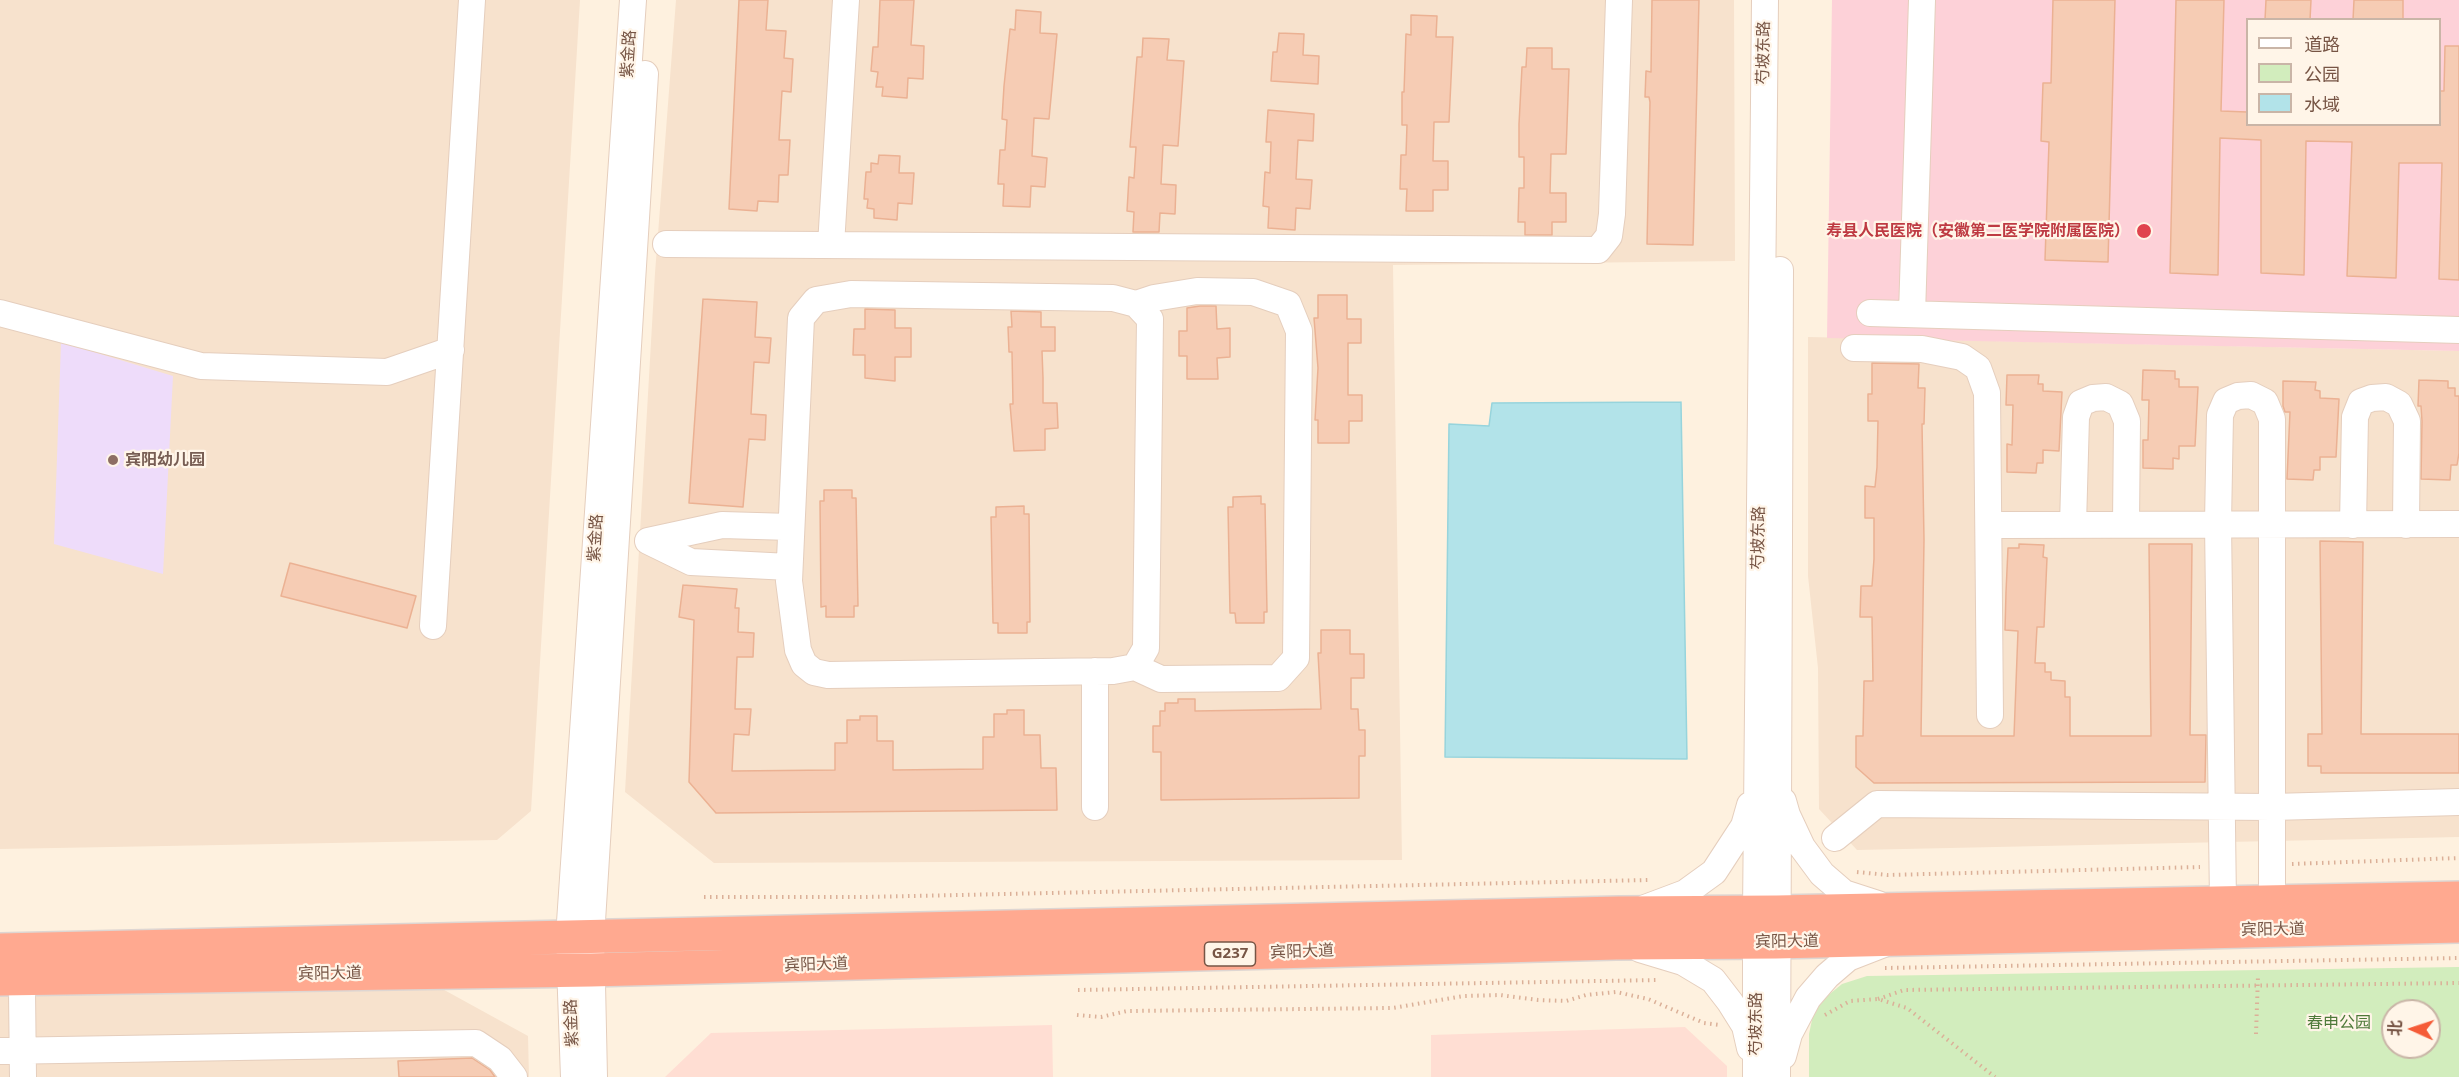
<!DOCTYPE html>
<meta charset="utf-8">
<style>
body{margin:0}
#map{position:relative;width:2459px;height:1077px;overflow:hidden;background:#fef1df;font-family:"Open Sans","Noto Sans SC",sans-serif}
canvas{display:block}
.legend{position:absolute;left:2246px;top:18px;width:195px;height:108px;box-sizing:border-box;background:#fff5e8;border:2px solid #c9b5a7;margin:0;padding:8px 10px;list-style:none;font-size:18px;color:#775545}
.legend li{display:flex;align-items:center;gap:12px;height:30px}
.legend b{width:30px;border:2px solid #c9b5a7}
.north{position:absolute;left:2381px;top:999px;width:60px;height:60px;box-sizing:border-box;background:#fff5e8;border:2px solid #c9b5a7;border-radius:50%;rotate:273deg;font-size:16px;font-weight:700;line-height:24px;text-align:center;color:#775545}
.north::after{content:'';display:block;margin:auto;width:21px;height:27px;background:#f55c38;clip-path:polygon(50% 0,100% 100%,50% 72%,0 100%)}
</style>
<div id="map">
<canvas width="2459" height="1077"></canvas>
<ul class="legend">
<li><b style="height:8px;background:#fff"></b>道路</li>
<li><b style="height:16px;background:#d2edbd"></b>公园</li>
<li><b style="height:16px;background:#b2e3e9"></b>水域</li>
</ul>
<div class="north">北</div>
</div>
<script>
const ctx = document.querySelector('canvas').getContext('2d');
ctx.lineJoin = 'round';
function paint(path, color) {
  ctx.fillStyle = color;
  ctx.fill(path, 'evenodd');
}
function toPath(rows) {
  const path = new Path2D();
  for (const r of rows) {
    path.moveTo(r[0], r[1]);
    for (let i = 2; i < r.length; i += 2) path.lineTo(r[i], r[i + 1]);
  }
  return path;
}
function trace(path, color, width, dash) {
  ctx.strokeStyle = color;
  ctx.lineWidth = width;
  ctx.lineCap = dash ? 'butt' : 'round';
  ctx.setLineDash(dash || []);
  ctx.stroke(path);
}
function write(font, color, halo, rows, align = 'center') {
  ctx.font = font + ' "Open Sans","Noto Sans SC",sans-serif';
  ctx.lineWidth = 4.5;
  ctx.setLineDash([]);
  ctx.textBaseline = 'middle';
  ctx.strokeStyle = halo;
  ctx.fillStyle = color;
  for (const [text, x, y, turn = 0] of rows) {
    ctx.save();
    ctx.translate(x, y);
    ctx.rotate((+turn || 0) * Math.PI / 180);
    ctx.textAlign = isNaN(turn) ? turn : align;
    if (halo) ctx.strokeText(text, 0, 0);
    ctx.fillText(text, 0, 0);
    ctx.restore();
  }
}
const residential = toPath([
 [0,0,580,0,531,811,497,840,0,849],
 [676,0,1734,0,1735,261,1393,265,1402,860,714,863,625,792,655,273],
 [1808,337,2459,351,2459,837,1857,850,1819,809,1818,668,1808,576],
 [437,986,528,1036,529,1077,0,1077,0,997]
]);
const commercial = toPath([
 [1052,1025,1053,1077,665,1077,711,1033],
 [1685,1027,1727,1066,1727,1077,1431,1077,1431,1035]
]);
const education = toPath([
 [61,342,173,376,163,574,54,544]
]);
const medical = toPath([
 [1832,0,2459,0,2459,351,1827,338],
 [2248,20,2440,20,2440,124,2248,124]
]);
const green = toPath([
 [2459,967,2459,1077,1809,1077,1809,1034,1815,1006,1842,984,1867,976],
 [2393,1011,2429,1011,2429,1047,2393,1047]
]);
const water = toPath([
 [1681,402,1687,759,1445,757,1449,424,1489,426,1492,403,1681,402]
]);
const building = toPath([
 [739,0,768,0,766,30,786,31,784,58,793,59,791,92,782,91,779,140,790,140,788,175,779,175,778,202,758,201,757,211,729,209,739,0],
 [880,0,914,0,911,45,924,46,923,79,908,78,907,98,882,96,883,87,876,87,878,72,871,71,873,47,878,47,880,0],
 [1652,0,1699,0,1693,245,1647,244,1650,102,1649,97,1645,97,1646,71,1651,72,1652,0],
 [2053,0,2115,0,2108,262,2045,260,2049,142,2041,141,2043,83,2051,83,2053,0],
 [2176,0,2224,0,2221,111,2247,112,2247,124,2439,124,2439,91,2444,91,2445,46,2459,46,2459,280,2439,279,2442,163,2399,163,2396,278,2347,276,2352,142,2306,141,2304,275,2261,273,2261,140,2220,138,2218,275,2170,273,2176,0],
 [2266,0,2311,0,2310,20,2265,20,2266,0],
 [2354,0,2403,0,2403,20,2353,20,2354,0],
 [1016,10,1041,12,1040,33,1057,34,1049,119,1034,118,1032,156,1047,158,1045,187,1031,186,1030,207,1003,206,1004,184,998,184,1000,150,1005,150,1007,120,1002,119,1004,86,1010,29,1015,30,1016,10],
 [1411,15,1437,16,1436,37,1453,37,1449,122,1434,122,1433,161,1448,161,1448,190,1433,190,1433,211,1406,211,1407,189,1400,189,1401,155,1406,155,1407,125,1402,125,1402,92,1404,92,1406,34,1411,35,1411,15],
 [1279,33,1304,34,1303,55,1319,56,1318,84,1271,81,1273,52,1277,52,1279,33],
 [1143,38,1169,39,1167,60,1184,61,1178,146,1163,145,1161,184,1176,185,1175,214,1160,213,1159,232,1133,232,1134,212,1127,211,1129,177,1134,178,1136,147,1130,147,1137,57,1142,57,1143,38],
 [1527,48,1552,48,1552,69,1569,69,1566,154,1551,154,1550,193,1566,193,1566,222,1552,222,1552,235,1525,235,1525,222,1518,222,1519,188,1524,188,1524,157,1519,157,1519,124,1522,67,1526,67,1527,48],
 [1268,110,1314,114,1313,141,1298,140,1296,179,1312,180,1310,209,1296,208,1295,230,1268,228,1269,207,1263,206,1265,172,1270,173,1271,142,1266,142,1268,110],
 [879,155,900,156,899,173,914,173,912,204,898,203,897,220,874,218,874,209,867,208,868,199,864,199,866,172,871,172,871,163,878,164,879,155],
 [1318,295,1347,295,1347,319,1361,319,1361,343,1348,343,1348,395,1362,395,1362,421,1349,421,1349,443,1318,443,1318,420,1315,420,1318,368,1314,318,1318,318,1318,295],
 [703,299,757,302,755,337,771,338,769,363,754,362,751,414,766,415,765,440,749,439,743,507,689,503,703,299],
 [1200,306,1216,306,1217,329,1230,328,1230,357,1217,358,1218,379,1187,379,1187,356,1179,356,1179,331,1187,331,1187,308,1200,306],
 [865,309,895,310,895,328,911,328,911,357,895,357,895,381,865,378,865,355,853,355,854,329,865,329,865,309],
 [1011,311,1041,312,1041,327,1055,327,1055,351,1042,351,1043,378,1043,403,1057,403,1058,428,1045,429,1045,450,1014,451,1010,404,1013,404,1012,352,1009,352,1008,327,1012,327,1011,311],
 [1872,363,1919,364,1918,388,1925,388,1924,424,1922,424,1924,540,1921,736,2014,736,2018,631,2005,630,2006,592,2008,548,2019,548,2019,544,2044,545,2043,557,2047,558,2044,627,2037,627,2035,663,2045,663,2045,672,2051,672,2051,680,2065,681,2065,697,2070,697,2070,736,2151,736,2149,544,2192,544,2190,735,2206,735,2205,782,1874,783,1856,767,1856,736,1863,736,1864,681,1873,681,1872,617,1860,617,1861,586,1872,586,1874,559,1874,518,1865,518,1865,486,1875,487,1877,467,1878,421,1868,421,1868,394,1872,394,1872,363],
 [2143,370,2175,371,2175,379,2179,379,2179,387,2198,387,2195,446,2179,446,2179,459,2173,458,2173,469,2143,468,2143,440,2148,440,2149,400,2142,400,2143,370],
 [2007,375,2039,375,2038,384,2043,384,2043,391,2062,392,2059,451,2043,450,2043,463,2037,463,2036,473,2007,472,2007,444,2012,445,2013,405,2006,405,2007,375],
 [2419,380,2448,381,2448,388,2455,388,2455,396,2459,396,2459,453,2457,465,2451,465,2450,480,2421,479,2422,421,2421,406,2418,406,2419,380],
 [2283,381,2316,382,2315,390,2320,391,2320,398,2339,399,2336,457,2320,457,2320,470,2314,470,2313,480,2287,479,2290,412,2285,412,2283,406,2283,381],
 [824,490,852,490,852,498,856,498,858,606,854,606,854,617,826,617,826,606,821,607,820,501,824,501,824,490],
 [1261,496,1261,504,1265,504,1267,612,1264,612,1264,623,1236,623,1235,613,1230,613,1228,507,1233,507,1233,497,1261,496],
 [1024,506,1024,514,1029,514,1030,622,1027,622,1027,633,998,633,998,623,993,623,991,517,996,517,996,507,1024,506],
 [2320,541,2363,542,2361,734,2459,734,2459,773,2321,773,2321,766,2308,766,2308,734,2322,734,2320,541],
 [290,563,416,596,407,628,281,596,290,563],
 [683,585,737,589,735,608,739,608,738,632,754,633,753,657,737,657,735,709,751,709,749,735,734,734,732,771,835,770,835,743,847,743,847,720,860,720,860,716,877,716,877,741,893,741,893,770,983,769,983,737,994,737,994,714,1007,714,1007,710,1024,710,1024,735,1040,735,1041,768,1056,768,1057,810,716,813,689,782,694,620,679,617,683,585],
 [1321,630,1350,630,1350,654,1364,654,1364,678,1351,678,1351,709,1358,709,1359,730,1365,730,1365,756,1359,756,1359,798,1161,800,1161,752,1153,752,1153,726,1160,726,1160,711,1165,711,1165,703,1178,703,1178,699,1195,699,1195,711,1321,709,1318,653,1321,653,1321,630],
 [472,1058,490,1070,495,1077,399,1077,398,1061,472,1058]
]);
const path = toPath([
 [2292,864,2459,858],
 [1857,872,1888,875,2200,867],
 [704,897,866,897,1650,880],
 [1885,968,2459,958],
 [1078,990,1659,980],
 [1878,999,1904,990,2459,983],
 [1077,1015,1101,1017,1127,1011,1393,1008,1464,996,1500,995,1538,1000,1566,1001,1586,995,1616,992,1648,999,1704,1023,1719,1025],
 [1825,1015,1850,1001,1878,999,1907,1008,1995,1077],
 [2256,1034,2258,976]
]);
const minor = toPath([
 [666,244,1598,250,1609,236,1612,214,1619,0],
 [831,245,846,0],
 [851,294,1113,298,1136,304,1150,319,1146,648,1135,667,1113,671,828,675,814,672,804,664,798,650,789,581,801,318,816,300,851,294],
 [0,313,201,366,387,372,451,350],
 [1870,313,2459,330],
 [1912,314,1922,0],
 [1854,348,1922,349,1962,357,1978,368,1987,393,1990,715],
 [1998,525,2459,524],
 [2073,525,2076,417,2081,403,2093,398,2106,397,2120,404,2127,421,2126,524],
 [2353,525,2355,417,2361,402,2372,398,2386,397,2399,404,2407,421,2406,525],
 [648,541,691,562,789,567],
 [648,541,722,525,791,527],
 [433,626,472,0],
 [1135,667,1161,679,1278,678,1296,658,1299,331,1288,304,1253,292,1197,291,1154,298,1136,304],
 [1095,671,1095,807],
 [1783,801,1787,815,1802,847,1822,874,1844,893,1878,904],
 [1835,838,1877,804,2272,807,2459,802],
 [2223,902,2218,523,2220,415,2226,401,2238,396,2251,395,2265,402,2272,419,2272,901],
 [1645,908,1685,893,1714,872,1744,826,1750,805],
 [1640,949,1683,962,1713,980,1730,1002,1745,1026,1750,1048],
 [22,991,23,1077],
 [0,1051,476,1043,500,1059,514,1077],
 [1783,1056,1789,1034,1808,998,1827,976,1848,958,1884,944],
 [574,1077,569,937,633,0],
 [594,1077,591,937,645,74],
 [1756,1077,1756,913,1765,0],
 [1777,1077,1780,270]
]);
const highway = toPath([
 [0,950,1619,913,1777,912,2459,898],
 [0,979,591,970,1616,943,1776,942,2459,926]
]);
const markers = [
 [2144,231,8,"#e0444e"],
 [113,460,6,"#8d6e63"]
];
const shields = [
 [1230,954,51]
];
const shieldNames = [
 ["G237",1230,954]
];
const streetNames = [
 ["芍坡东路",1764,53,-89],
 ["紫金路",629,54,-86],
 ["紫金路",596,538,-86],
 ["芍坡东路",1759,538,-89],
 ["宾阳大道",2273,930,-1],
 ["宾阳大道",1787,942,-1],
 ["宾阳大道",1302,952,-2],
 ["宾阳大道",816,965,-2],
 ["宾阳大道",330,974,-1],
 ["紫金路",572,1023,-92],
 ["芍坡东路",1756,1024,-90]
];
const healthNames = [
 ["寿县人民医院（安徽第二医学院附属医院）",2130,231]
];
const educationNames = [
 ["宾阳幼儿园",125,460]
];
const parkNames = [
 ["春申公园",2339,1023]
];
paint(residential, '#f7e2cd');
paint(commercial, '#ffded3');
paint(education, '#eedcfa');
paint(medical, '#fdd1d8');
paint(green, '#d2edbd');
paint(water, '#b2e3e9');
trace(water, '#97d4dc', 1.5);
paint(building, '#f6ccb4');
trace(building, '#ebb193', 1.5);
trace(minor, '#e5cebd', 28);
trace(highway, '#ded6d2', 36);
trace(path, '#dbb098', 4, [1.5, 4.5]);
trace(minor, '#fff', 26);
trace(highway, '#ffa990', 33);
for (const [x, y, r, color] of markers) {
  const dot = new Path2D();
  dot.arc(x, y, r, 0, 2 * Math.PI);
  ctx.fillStyle = color;
  ctx.fill(dot);
  trace(dot, '#fff5e8', 2);
}
for (const [x, y, w] of shields) {
  const box = new Path2D();
  box.roundRect(x - w / 2, y - 12, w, 24, 4.5);
  ctx.fillStyle = '#fff5e8';
  ctx.fill(box);
  trace(box, '#775545', 1.5);
}
write('bold 15px', '#775545', null, shieldNames);
write('16px', '#775545', '#fff5e8', streetNames);
write('bold 16px', '#be3a42', '#fff5e8', healthNames, 'right');
write('bold 16px', '#785e54', '#fff5e8', educationNames, 'left');
write('16px', '#4e7939', '#fff5e8', parkNames);
</script>
